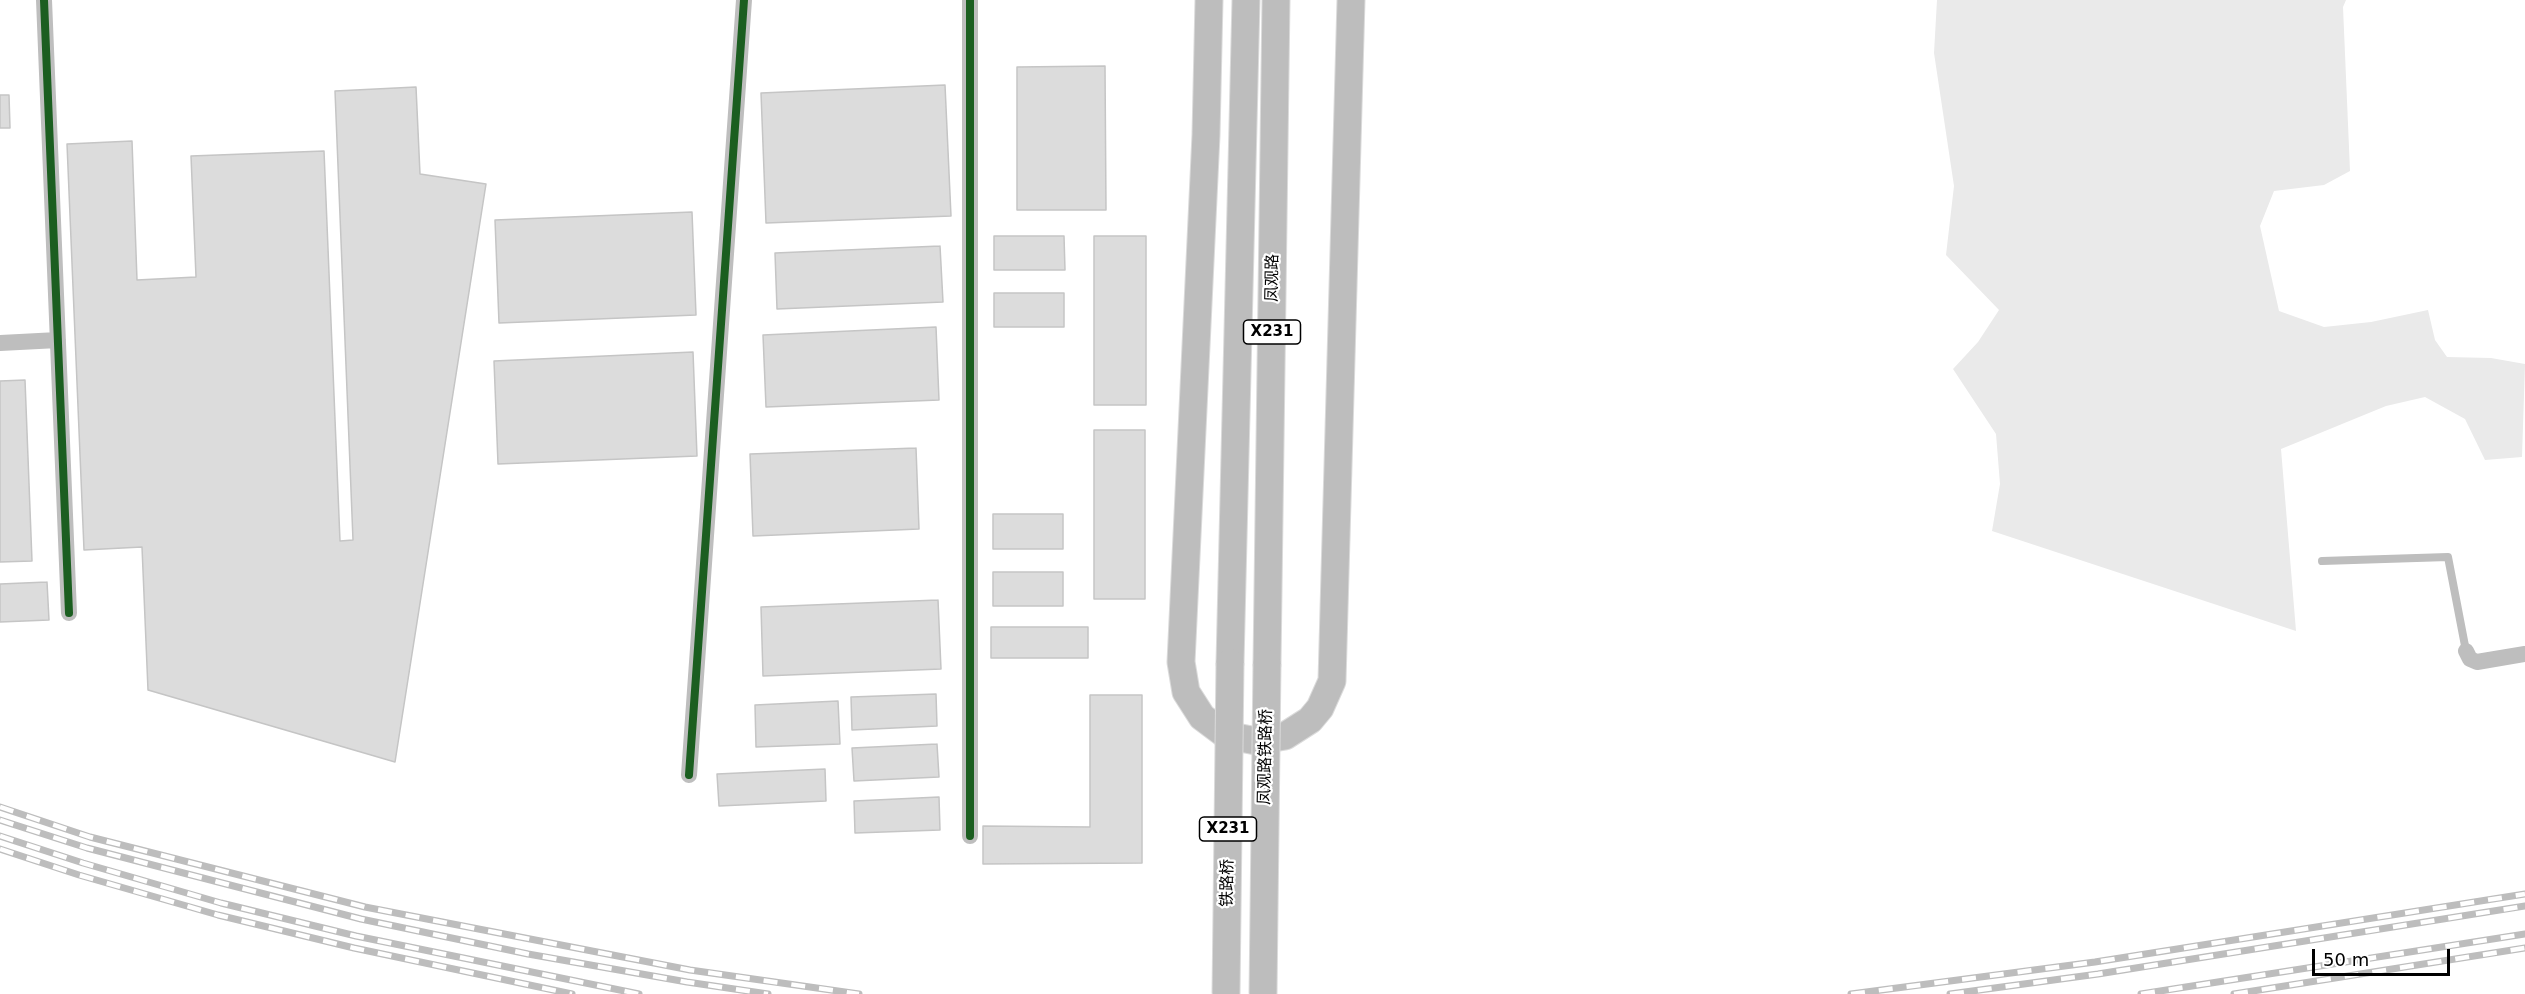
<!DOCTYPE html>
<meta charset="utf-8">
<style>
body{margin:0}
#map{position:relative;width:2525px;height:994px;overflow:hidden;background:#fff;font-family:"DejaVu Sans",sans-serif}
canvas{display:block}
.scale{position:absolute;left:2312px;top:949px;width:138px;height:27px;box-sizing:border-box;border:3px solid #000;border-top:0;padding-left:8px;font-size:18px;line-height:21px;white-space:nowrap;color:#000;-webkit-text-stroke:4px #fff;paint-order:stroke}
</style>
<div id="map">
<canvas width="2525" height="994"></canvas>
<div class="scale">50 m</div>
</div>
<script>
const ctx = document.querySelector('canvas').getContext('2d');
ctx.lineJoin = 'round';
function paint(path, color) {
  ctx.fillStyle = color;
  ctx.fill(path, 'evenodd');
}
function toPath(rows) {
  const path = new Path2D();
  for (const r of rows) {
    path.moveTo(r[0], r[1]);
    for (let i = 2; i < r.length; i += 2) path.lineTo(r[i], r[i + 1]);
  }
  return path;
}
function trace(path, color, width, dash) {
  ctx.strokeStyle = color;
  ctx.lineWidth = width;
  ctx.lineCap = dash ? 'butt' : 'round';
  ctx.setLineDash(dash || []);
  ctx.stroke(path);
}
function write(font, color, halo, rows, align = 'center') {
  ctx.font = font + ' "DejaVu Sans","Noto Sans SC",sans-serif';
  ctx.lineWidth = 4.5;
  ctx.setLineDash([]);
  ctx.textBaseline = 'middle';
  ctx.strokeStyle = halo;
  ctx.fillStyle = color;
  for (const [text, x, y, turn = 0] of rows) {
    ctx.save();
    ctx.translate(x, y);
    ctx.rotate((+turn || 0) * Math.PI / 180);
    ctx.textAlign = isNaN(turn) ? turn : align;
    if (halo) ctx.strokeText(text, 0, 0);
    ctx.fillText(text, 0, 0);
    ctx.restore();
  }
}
const green = toPath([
 [1937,0,2346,0,2343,7,2350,171,2324,185,2274,191,2260,226,2279,311,2324,327,2371,322,2428,310,2435,340,2447,357,2491,358,2525,364,2522,457,2485,460,2465,419,2425,397,2386,406,2281,449,2296,631,1992,531,2000,484,1996,434,1953,369,1978,342,1999,310,1946,255,1954,186,1934,53]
]);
const building = toPath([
 [1105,66,1106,210,1017,210,1017,67,1105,66],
 [945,85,951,216,766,223,761,93,945,85],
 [416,87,420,174,486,184,395,762,148,690,142,547,84,550,67,144,132,141,137,280,196,277,191,156,324,151,340,541,353,540,335,91,416,87],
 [0,95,9,95,10,128,0,128,0,95],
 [692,212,696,315,499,323,495,220,692,212],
 [994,236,1064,236,1065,270,994,270,994,236],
 [1094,236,1146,236,1146,405,1094,405,1094,236],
 [940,246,943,302,777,309,775,253,940,246],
 [994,293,1064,293,1064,327,994,327,994,293],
 [936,327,939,400,766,407,763,335,936,327],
 [693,352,697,456,498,464,494,361,693,352],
 [25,380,32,561,0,562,0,381,25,380],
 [1094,430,1145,430,1145,599,1094,599,1094,430],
 [916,448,919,529,753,536,750,454,916,448],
 [993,514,1063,514,1063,549,993,549,993,514],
 [993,572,1063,572,1063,606,993,606,993,572],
 [47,582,49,620,0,622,0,584,47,582],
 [938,600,941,669,763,676,761,607,938,600],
 [991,627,1088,627,1088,658,991,658,991,627],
 [936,694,937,726,852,730,851,697,936,694],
 [1090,695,1142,695,1142,863,983,864,983,826,1090,827,1090,695],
 [838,701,840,744,756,747,755,705,838,701],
 [937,744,939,777,854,781,852,748,937,744],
 [825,769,826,801,719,806,717,774,825,769],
 [939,797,940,830,855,833,854,801,939,797]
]);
const lane = toPath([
 [2322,561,2448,557,2466,651]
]);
const street = toPath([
 [44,0,69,613],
 [970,0,970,836],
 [0,343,58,340],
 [2466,651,2470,659,2477,662,2525,654],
 [689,775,744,0]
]);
const primary = toPath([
 [1209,0,1206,135,1181,662,1186,692,1202,717,1226,735,1256,741,1285,736,1310,720,1320,708,1332,681,1351,0],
 [1230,663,1246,0],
 [1267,664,1276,0]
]);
const rail = toPath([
 [0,807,90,837,365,907,690,970,859,994],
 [0,820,87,848,361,919,528,954,687,982,768,994],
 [0,836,83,863,221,903,356,936,639,994],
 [0,849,79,875,218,915,354,948,572,994],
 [1851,994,2095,962,2525,894],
 [1950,994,2098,974,2525,906],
 [2141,994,2525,934],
 [2234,994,2525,948]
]);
const primaryBridge = toPath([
 [1226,994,1230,663],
 [1263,994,1267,664]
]);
const cycleway = toPath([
 [44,0,69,613],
 [970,0,970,836],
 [689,775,744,0]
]);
const shields = [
 [1272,332,57],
 [1228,829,57]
];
const shieldNames = [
 ["X231",1272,332],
 ["X231",1228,829]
];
const streetNames = [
 ["凤观路",1273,278,-89],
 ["凤观路铁路桥",1266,757,-89],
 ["铁路桥",1228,883,-89]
];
paint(green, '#eaeaea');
paint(building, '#dcdcdc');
trace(building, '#c5c5c5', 1.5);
trace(primary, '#dbdbdb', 29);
trace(lane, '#bebebe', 8);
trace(street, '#bebebe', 16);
trace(primary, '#bdbdbd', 27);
trace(rail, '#bdbdbd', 7);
trace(rail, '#fff', 4.5, [14]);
trace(primaryBridge, '#dbdbdb', 29, []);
trace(primaryBridge, '#bdbdbd', 27);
trace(cycleway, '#1b5e20', 8);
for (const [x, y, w] of shields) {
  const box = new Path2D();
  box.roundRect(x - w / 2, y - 12, w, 24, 4.5);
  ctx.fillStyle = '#fff';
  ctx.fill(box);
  trace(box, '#000', 1.5);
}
write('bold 15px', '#000', null, shieldNames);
write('16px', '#000', '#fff', streetNames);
</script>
